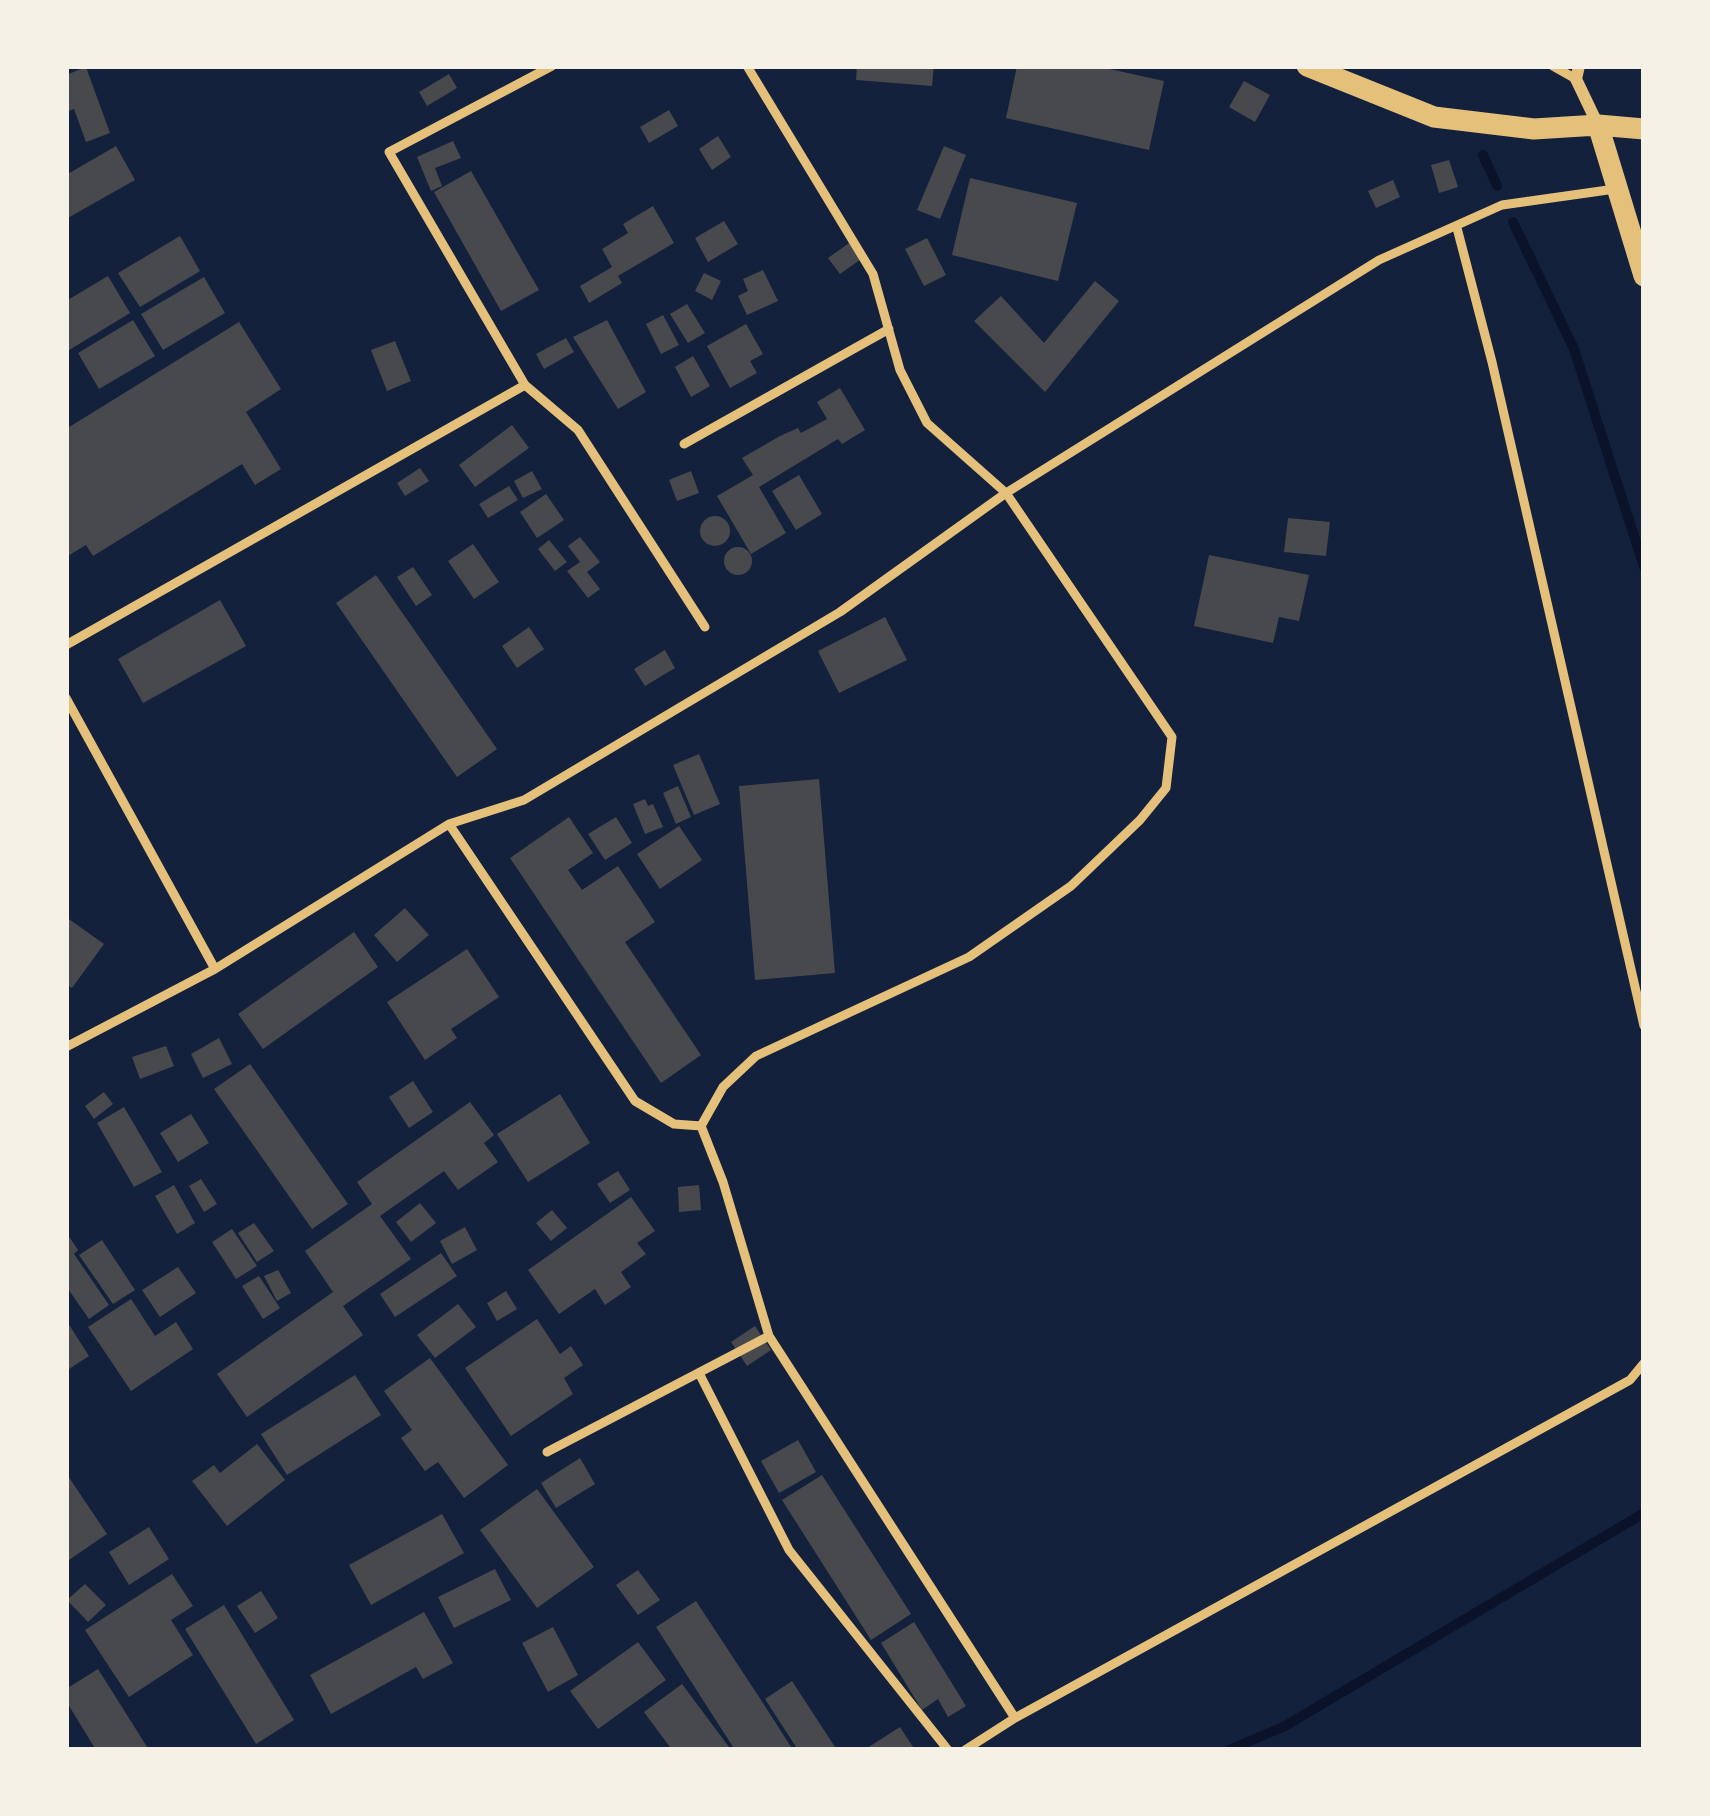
<!DOCTYPE html>
<style>
body{margin:0}
#map{position:relative;width:1710px;height:1816px;overflow:hidden;background:#14213d;font-family:Poppins,sans-serif}
canvas{display:block}
.frame{position:absolute;inset:0;border:69px solid #f6f1e7;pointer-events:none}
</style>
<div id="map">
<canvas width="1710" height="1816"></canvas>
<div class="frame"></div>
</div>
<script>
const ctx = document.querySelector('canvas').getContext('2d');
ctx.lineJoin = 'round';
function toPath(rows) {
  const path = new Path2D();
  for (const r of rows) {
    if (r.length === 3) {
      path.moveTo(r[0] + r[2], r[1]);
      path.arc(r[0], r[1], r[2], 0, 2 * Math.PI);
      continue;
    }
    path.moveTo(r[0], r[1]);
    for (let i = 2; i < r.length; i += 2) path.lineTo(r[i], r[i + 1]);
  }
  return path;
}
function trace(path, color, width, dash) {
  ctx.strokeStyle = color;
  ctx.lineWidth = width;
  ctx.lineCap = dash ? 'butt' : 'round';
  ctx.setLineDash(dash || []);
  ctx.stroke(path);
}
function paint(path, color) {
  ctx.fillStyle = color;
  ctx.fill(path, 'evenodd');
}
const stream = toPath([
 [1483,155,1497,186],
 [1513,222,1574,349,1644,567],
 [1229,1750,1285,1726,1644,1513]
]);
const building = toPath([
 [857,66,934,66,932,86,856,80],
 [1017,66,1096,66,1164,81,1149,150,1006,118],
 [86,67,110,133,86,142,74,109,66,112,66,75],
 [449,74,457,88,427,106,419,92],
 [1244,81,1270,95,1255,122,1229,107],
 [669,110,678,126,649,143,640,127],
 [718,136,731,157,712,170,699,149],
 [453,141,461,158,435,168,442,186,431,191,417,157],
 [116,146,135,180,66,219,66,175],
 [944,146,966,155,940,219,917,210],
 [1449,160,1458,187,1439,193,1431,165],
 [471,171,539,290,501,311,434,192],
 [970,178,1077,203,1058,281,952,255],
 [1393,180,1400,197,1376,208,1368,191],
 [653,206,674,243,618,276,622,283,589,303,580,286,612,267,602,249,628,233,623,224],
 [724,221,738,244,708,262,695,238],
 [180,236,200,271,140,307,118,273],
 [927,238,946,275,924,286,905,249],
 [852,241,864,257,840,274,828,258],
 [763,270,778,301,747,315,738,296,748,291,743,279],
 [704,273,721,281,712,300,695,291],
 [108,276,130,313,66,352,66,301],
 [204,277,225,313,163,350,141,314],
 [1095,281,1119,301,1045,392,974,321,1001,296,1044,343],
 [687,304,705,333,688,343,670,314],
 [663,315,679,345,661,354,646,324],
 [133,320,155,356,99,389,78,353],
 [607,320,646,392,618,409,573,337],
 [239,322,281,389,246,412,281,469,255,485,242,464,93,556,86,545,66,557,66,429],
 [746,324,763,354,750,361,757,373,730,388,707,346],
 [566,338,574,352,544,369,536,354],
 [395,341,411,381,387,391,371,350],
 [693,356,710,386,691,397,675,367],
 [840,388,865,430,842,444,838,439,759,487,786,533,751,554,717,496,753,475,742,458,780,436,798,428,801,433,827,419,817,402],
 [512,425,529,448,475,487,459,465],
 [420,468,429,481,405,496,397,483],
 [532,471,542,489,523,498,514,481],
 [691,471,699,493,677,501,669,480],
 [799,475,822,514,796,530,772,491],
 [509,486,518,500,488,518,479,504],
 [546,494,564,520,537,538,520,512],
 [715,531,15],
 [1288,518,1330,522,1326,556,1284,552],
 [580,537,600,562,587,572,600,589,588,598,567,571,580,562,568,546],
 [549,540,567,562,555,571,538,549],
 [473,544,499,582,474,599,448,561],
 [738,561,14],
 [1209,555,1309,575,1299,621,1279,617,1273,643,1194,626],
 [413,567,432,595,416,606,397,577],
 [376,575,497,749,457,777,336,603],
 [220,600,246,646,143,703,118,659],
 [885,617,907,660,839,693,818,651],
 [529,627,544,649,517,668,502,646],
 [665,650,675,668,645,686,634,669],
 [699,754,720,804,694,815,673,765],
 [819,779,835,973,755,980,739,786],
 [678,786,691,817,676,824,663,793],
 [645,799,648,806,653,804,663,827,645,834,633,804],
 [569,817,593,853,568,870,582,890,618,866,655,922,625,942,701,1055,661,1083,510,858],
 [616,817,632,843,605,860,588,834],
 [679,826,702,860,660,889,637,854],
 [405,908,429,935,397,962,374,935],
 [66,917,104,944,72,988,66,984],
 [354,932,378,967,263,1049,238,1014],
 [467,949,499,997,451,1029,457,1038,425,1060,387,1002],
 [219,1038,232,1064,203,1078,191,1054],
 [166,1046,174,1066,140,1079,132,1057],
 [250,1064,348,1204,312,1229,214,1089],
 [413,1081,433,1112,409,1128,389,1097],
 [104,1092,113,1104,94,1119,85,1106],
 [560,1094,590,1143,528,1182,497,1134],
 [470,1102,494,1135,484,1143,498,1162,458,1190,444,1171,380,1216,411,1259,343,1306,363,1335,247,1417,217,1374,333,1292,305,1251,372,1204,357,1182],
 [124,1107,162,1172,134,1187,97,1123],
 [191,1114,209,1143,178,1162,160,1133],
 [618,1171,630,1190,610,1203,597,1184],
 [201,1179,217,1204,204,1212,189,1186],
 [174,1185,195,1223,177,1234,155,1196],
 [699,1185,701,1210,679,1212,678,1187],
 [631,1197,655,1231,637,1243,646,1254,621,1272,631,1287,605,1305,595,1289,559,1314,528,1270],
 [420,1203,436,1223,411,1242,396,1222],
 [552,1210,567,1228,551,1241,536,1223],
 [254,1223,274,1251,257,1262,238,1233],
 [465,1227,477,1250,452,1264,440,1241],
 [232,1229,257,1266,236,1279,212,1242],
 [66,1232,78,1250,74,1254,109,1305,89,1319,66,1286],
 [102,1240,135,1290,113,1304,79,1255],
 [441,1253,457,1276,395,1317,380,1294],
 [178,1267,196,1293,160,1317,142,1290],
 [278,1270,291,1293,277,1301,264,1276],
 [259,1276,280,1308,263,1319,242,1286],
 [506,1291,517,1309,497,1321,487,1303],
 [131,1299,155,1336,176,1322,193,1349,131,1391,88,1327],
 [458,1304,476,1327,435,1358,417,1335],
 [537,1319,560,1354,571,1346,583,1365,564,1378,573,1394,511,1436,465,1368],
 [66,1320,89,1356,66,1371],
 [755,1326,771,1350,747,1366,731,1342],
 [430,1358,508,1465,464,1498,438,1462,425,1471,401,1438,412,1430,384,1391],
 [355,1375,381,1415,287,1475,261,1434],
 [798,1440,816,1472,779,1493,761,1461],
 [257,1444,285,1480,227,1526,192,1481,214,1465,220,1473],
 [580,1458,595,1484,556,1508,541,1483],
 [66,1473,107,1534,66,1562],
 [822,1475,911,1614,871,1640,782,1500],
 [537,1489,594,1567,537,1608,480,1530],
 [442,1514,464,1553,371,1605,349,1565],
 [149,1527,169,1559,129,1585,109,1552],
 [495,1569,511,1600,454,1628,438,1597],
 [638,1570,660,1600,638,1615,616,1585],
 [172,1574,193,1606,171,1620,193,1655,129,1697,85,1630],
 [85,1584,106,1605,88,1622,67,1600],
 [261,1591,278,1618,255,1633,237,1606],
 [696,1601,761,1700,793,1750,735,1750,656,1627],
 [224,1605,294,1720,256,1744,185,1629],
 [424,1612,453,1663,423,1679,416,1667,331,1714,310,1675],
 [914,1622,966,1706,948,1717,938,1699,922,1710,881,1643],
 [553,1627,578,1675,548,1692,522,1643],
 [638,1642,666,1680,598,1729,570,1691],
 [98,1669,149,1750,96,1750,66,1701,66,1689],
 [792,1681,837,1750,798,1750,765,1699],
 [682,1684,729,1747,726,1750,672,1750,644,1712],
 [900,1727,915,1750,864,1750]
]);
const service = toPath([
 [1553,66,1576,79],
 [1457,228,1492,362,1644,1026],
 [525,385,389,152,552,66],
 [684,444,889,329],
 [66,645,525,385,578,430,705,627],
 [66,698,215,969],
 [449,824,635,1101,674,1124,701,1126,723,1087,756,1056,969,957,1071,886,1140,820,1166,788,1172,737,1006,493,927,423,900,370,873,274,747,66],
 [66,1047,215,969,449,824,524,800,840,612,1006,493,1379,260,1502,205,1615,189],
 [701,1126,723,1182,769,1336,1015,1718],
 [699,1373,789,1550,948,1750],
 [547,1452,769,1336],
 [965,1750,1015,1718,1630,1380,1644,1363]
]);
const minor = toPath([
 [1579,66,1576,79,1598,125]
]);
const tertiary = toPath([
 [1307,66,1434,117,1534,129,1598,125,1644,129],
 [1598,125,1644,276]
]);
trace(stream, '#0b132b', 10);
paint(building, '#48494c');
trace(service, '#e5c07b', 9);
trace(minor, '#e5c07b', 12);
trace(tertiary, '#e5c07b', 21);
</script>
